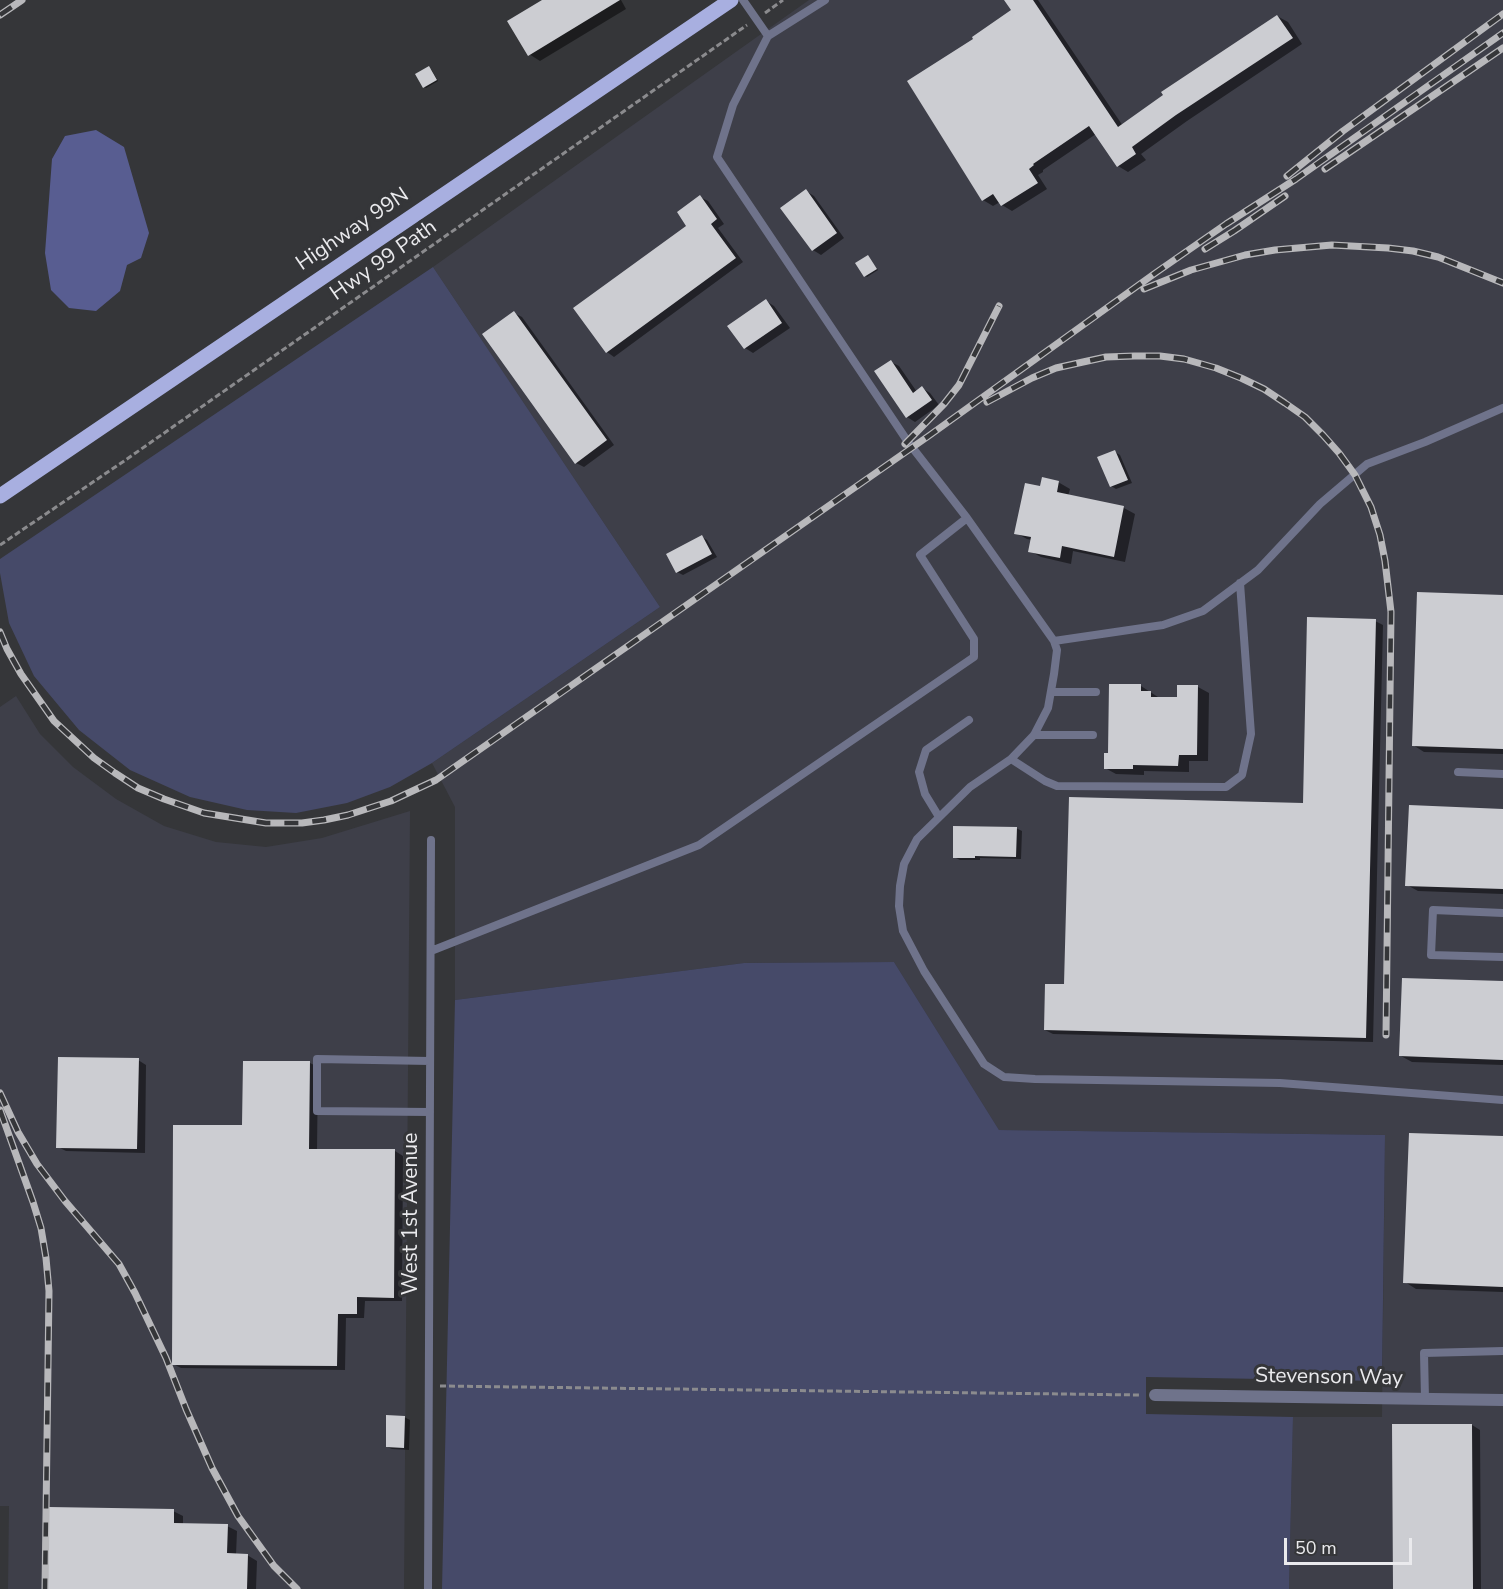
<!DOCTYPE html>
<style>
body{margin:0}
#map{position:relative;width:1503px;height:1589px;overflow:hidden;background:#353639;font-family:"Nunito Sans",sans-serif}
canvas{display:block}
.scale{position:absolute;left:1284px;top:1538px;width:128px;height:27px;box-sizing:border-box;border:3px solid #eaeaed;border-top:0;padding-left:8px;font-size:18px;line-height:21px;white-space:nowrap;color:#eaeaed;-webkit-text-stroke:4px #353639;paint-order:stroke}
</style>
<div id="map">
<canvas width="1503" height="1589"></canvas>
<div class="scale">50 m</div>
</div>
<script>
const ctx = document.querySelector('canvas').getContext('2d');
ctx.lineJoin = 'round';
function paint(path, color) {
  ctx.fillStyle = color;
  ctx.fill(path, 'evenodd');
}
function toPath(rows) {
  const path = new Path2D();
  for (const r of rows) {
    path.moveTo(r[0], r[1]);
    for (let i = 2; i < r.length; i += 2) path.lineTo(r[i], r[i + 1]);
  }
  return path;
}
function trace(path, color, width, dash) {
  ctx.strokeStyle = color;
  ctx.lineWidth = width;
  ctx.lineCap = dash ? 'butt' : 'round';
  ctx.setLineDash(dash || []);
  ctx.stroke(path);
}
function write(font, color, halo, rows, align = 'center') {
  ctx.font = font + ' "Nunito Sans",sans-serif';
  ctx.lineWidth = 6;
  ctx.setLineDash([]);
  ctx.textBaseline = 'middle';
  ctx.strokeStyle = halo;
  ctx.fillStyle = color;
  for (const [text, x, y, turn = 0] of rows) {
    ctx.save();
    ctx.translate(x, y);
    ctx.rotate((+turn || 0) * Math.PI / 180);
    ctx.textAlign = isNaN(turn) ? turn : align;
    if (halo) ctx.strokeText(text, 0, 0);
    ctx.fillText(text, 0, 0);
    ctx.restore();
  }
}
const built = toPath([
 [809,0,1503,0,1503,1589,1289,1589,1293,1417,1382,1417,1385,1135,999,1130,894,962,744,963,455,1000,455,807,432,763,660,607,433,267],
 [16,696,40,734,73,767,116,799,164,826,216,842,266,847,322,838,410,811,404,1589,8,1589,9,1506,0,1506,0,707]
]);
const green = toPath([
 [433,267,660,607,432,763,390,787,347,803,296,813,247,810,190,797,130,770,79,730,34,676,9,623,0,573,0,559],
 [894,962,999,1130,1385,1135,1382,1381,1146,1377,1146,1414,1293,1417,1289,1589,442,1589,455,1000,744,963]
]);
const water = toPath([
 [96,130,124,147,149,233,141,258,127,265,120,291,96,311,69,308,51,290,45,253,52,159,65,136]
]);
const shadow = toPath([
 [545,0,621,0,626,9,540,61,529,54],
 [1006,0,1038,0,1123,126,1277,16,1288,22,1302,44,1187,121,1141,154,1146,160,1128,172,1118,166,1096,134,1043,170,1043,172,1038,175,1047,189,1012,211,1002,205,1000,202,993,206,983,200,975,39,1013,11],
 [431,69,438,81,426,88,424,87],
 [806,191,814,196,844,238,821,255,813,250],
 [700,197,708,201,724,224,718,228,743,262,614,357,607,352,688,226],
 [868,257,878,270,867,277,865,276],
 [766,301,774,306,790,328,753,353,745,348],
 [514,313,522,317,614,445,584,467,576,463],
 [891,362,899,366,917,392,922,388,930,393,939,405,915,422,907,417],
 [1115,452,1120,455,1132,483,1116,489,1111,486],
 [1058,482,1070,489,1068,496,1124,508,1135,514,1125,562,1073,551,1071,564,1041,557,1030,551,1032,540,1027,539,1016,533,1042,488],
 [702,537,707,540,717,557,683,575,677,572,668,555],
 [1503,597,1503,754,1424,752,1413,745],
 [1375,621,1383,625,1373,1042,1053,1034,1045,1030,1066,986,1304,804],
 [1141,686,1161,699,1178,699,1198,687,1209,693,1208,761,1189,761,1189,772,1144,771,1144,775,1116,774,1105,768,1110,754],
 [1503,810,1503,894,1418,891,1407,885],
 [1016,828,1022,831,1021,859,980,858,980,860,960,860,954,857],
 [1503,983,1503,1065,1412,1062,1401,1056],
 [138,1060,146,1065,145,1153,66,1151,58,1147],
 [310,1063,318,1067,317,1150,395,1151,403,1156,402,1301,365,1301,364,1318,346,1318,345,1370,181,1368,173,1364,243,1127],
 [1503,1138,1503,1292,1416,1289,1405,1282],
 [404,1417,410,1420,409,1450,392,1449,387,1447],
 [1472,1425,1480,1430,1481,1589,1395,1589],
 [173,1511,183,1516,183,1525,227,1526,237,1531,236,1555,247,1555,257,1561,256,1589,49,1589]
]);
const building = toPath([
 [542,0,620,0,528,56,507,21],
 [1004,0,1033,0,1118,127,1163,95,1161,92,1277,15,1293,38,1176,115,1132,147,1136,154,1117,167,1089,126,1033,164,1034,165,1029,169,1038,183,1001,206,993,194,982,201,907,81,973,39,972,37,1011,10],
 [429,66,437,80,423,88,415,74],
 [806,189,837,233,812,251,780,208],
 [700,195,717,219,711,224,736,258,606,353,573,308,686,226,677,212],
 [868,255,877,269,864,277,855,263],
 [766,299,782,323,744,349,727,326],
 [514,311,607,440,575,464,482,334],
 [891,360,913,393,922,386,932,400,906,418,874,371],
 [1115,450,1128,480,1110,487,1097,457],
 [1042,477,1059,481,1057,492,1124,506,1114,557,1062,546,1060,558,1028,552,1031,537,1014,534,1025,483,1040,486],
 [702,535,712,554,676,573,666,554],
 [1417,592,1503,595,1503,749,1412,746],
 [1307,617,1376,619,1366,1038,1044,1030,1045,984,1064,984,1069,797,1303,803],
 [1109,684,1141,684,1141,691,1151,691,1151,697,1177,697,1177,685,1198,685,1197,755,1179,755,1178,766,1133,765,1133,769,1104,769,1104,753,1108,753],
 [1409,805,1503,809,1503,889,1405,886],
 [953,826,1017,827,1016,857,975,856,975,858,953,858],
 [1402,978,1503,981,1503,1060,1399,1056],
 [58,1057,139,1058,137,1149,56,1148],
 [243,1061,310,1061,309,1149,395,1149,394,1298,357,1297,357,1314,338,1314,337,1366,172,1365,173,1125,242,1125],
 [1409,1133,1503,1136,1503,1287,1403,1283],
 [386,1415,405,1416,404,1448,386,1447],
 [1392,1424,1472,1424,1473,1589,1393,1589],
 [49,1507,174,1509,174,1523,228,1524,227,1553,248,1554,247,1589,47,1589]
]);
const path = toPath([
 [765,13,783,0],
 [0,545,127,459,747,25],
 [440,1386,1141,1395]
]);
const service = toPath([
 [743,0,768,36],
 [825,0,768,36,733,105,717,157,908,442,967,518,1054,641,1057,650,1054,674,1048,708,1034,735,1011,759,970,787,917,839,904,864,900,886,899,906,903,931,924,971,984,1064,1004,1077,1035,1079,1280,1083,1503,1100],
 [1054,641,1163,625,1203,611,1258,570,1320,504,1367,464,1425,442,1503,408],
 [1051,692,1096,692],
 [1034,735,1093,735],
 [1011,759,1045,781,1057,786,1226,787,1242,775,1251,734,1240,583],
 [1458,772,1503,774],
 [939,817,925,794,919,772,926,750,969,720],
 [1503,913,1433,910,1431,955,1503,957],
 [431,951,699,845,974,657,974,639,920,555,967,518],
 [430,1112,317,1111,317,1059,430,1061],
 [1425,1399,1424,1353,1503,1351],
 [428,1589,431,840]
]);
const minor = toPath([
 [1155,1395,1503,1400]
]);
const primary = toPath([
 [0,496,731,0]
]);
const rail = toPath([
 [0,15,22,0],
 [1325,169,1503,48],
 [1287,176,1343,131,1503,14],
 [1205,249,1234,231,1285,196],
 [1144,289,1191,270,1245,255,1275,250,1332,245,1388,248,1413,251,1438,257,1503,283],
 [987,402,1032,378,1056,368,1083,362,1106,357,1134,356,1160,356,1184,359,1216,368,1241,378,1264,389,1285,403,1305,417,1323,435,1339,453,1355,475,1371,507,1380,535,1385,561,1391,612,1386,1035],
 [905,444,944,404,959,385,999,306],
 [0,632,7,649,21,674,54,721,94,758,115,773,138,788,164,799,204,813,266,823,302,823,324,820,348,815,391,801,436,780,930,435,1154,274,1226,224,1296,179,1503,33],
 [0,1093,18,1132,37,1164,65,1201,119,1264,135,1293,166,1358,186,1409,212,1468,238,1516,274,1566,297,1589],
 [0,1110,33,1202,41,1228,46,1258,49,1291,45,1589]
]);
const streetNames = [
 ["Highway 99N",353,230,-34],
 ["Hwy 99 Path",384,261,-35],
 ["West 1st Avenue",412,1214,-90],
 ["Stevenson Way",1329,1378,1]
];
paint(built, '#3e3f49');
paint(green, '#464a69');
paint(water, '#585d91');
paint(shadow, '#0007');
paint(building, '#cccdd2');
trace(path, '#8b8b8e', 3, [6, 3]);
trace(service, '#6f738b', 8);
trace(minor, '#6f738b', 12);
trace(primary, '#a8afe0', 15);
trace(rail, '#b8b8bb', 7);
trace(rail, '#353639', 4.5, [14]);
write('21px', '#eaeaed', '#353639', streetNames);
</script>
